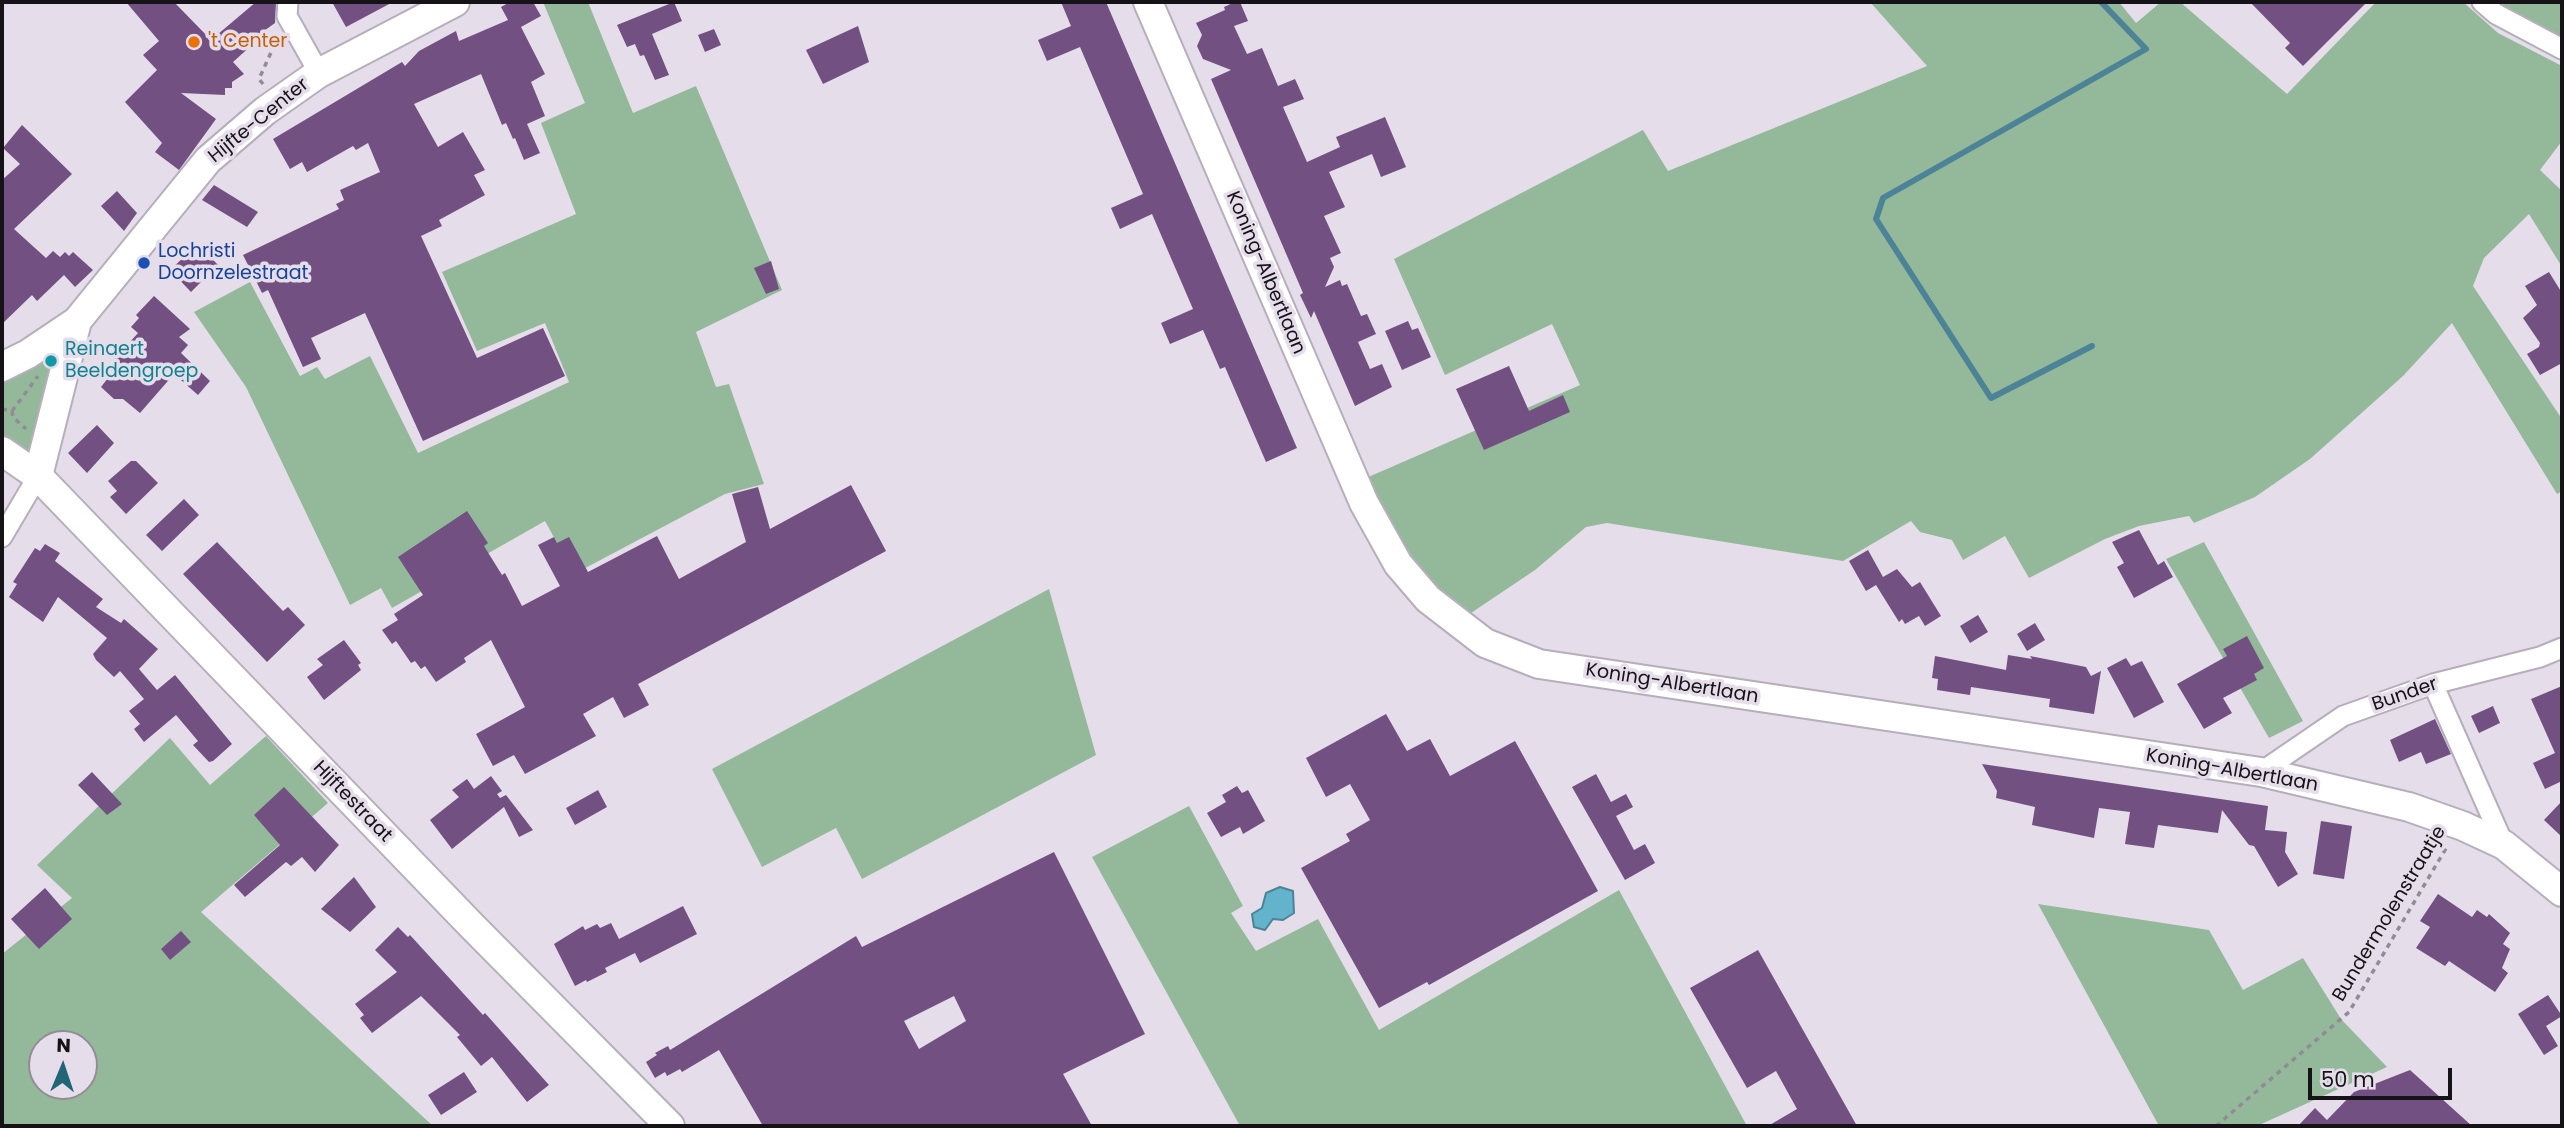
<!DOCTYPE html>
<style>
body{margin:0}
#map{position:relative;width:2564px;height:1128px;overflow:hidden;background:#e6ddea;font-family:Poppins,sans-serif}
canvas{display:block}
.frame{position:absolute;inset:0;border:4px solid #161318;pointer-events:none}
.north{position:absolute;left:28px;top:1030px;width:70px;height:70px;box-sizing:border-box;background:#e6ddea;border:2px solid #938c96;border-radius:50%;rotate:2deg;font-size:19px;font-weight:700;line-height:28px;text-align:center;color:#161318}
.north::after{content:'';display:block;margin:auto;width:24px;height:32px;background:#216577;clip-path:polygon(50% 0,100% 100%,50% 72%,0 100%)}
.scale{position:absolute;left:2308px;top:1068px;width:144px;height:32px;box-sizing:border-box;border:4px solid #161318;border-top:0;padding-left:9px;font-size:21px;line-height:24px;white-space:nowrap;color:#161318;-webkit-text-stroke:5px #e6ddea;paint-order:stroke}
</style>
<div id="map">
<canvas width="2564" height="1128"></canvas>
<div class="frame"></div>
<div class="north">N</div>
<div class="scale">50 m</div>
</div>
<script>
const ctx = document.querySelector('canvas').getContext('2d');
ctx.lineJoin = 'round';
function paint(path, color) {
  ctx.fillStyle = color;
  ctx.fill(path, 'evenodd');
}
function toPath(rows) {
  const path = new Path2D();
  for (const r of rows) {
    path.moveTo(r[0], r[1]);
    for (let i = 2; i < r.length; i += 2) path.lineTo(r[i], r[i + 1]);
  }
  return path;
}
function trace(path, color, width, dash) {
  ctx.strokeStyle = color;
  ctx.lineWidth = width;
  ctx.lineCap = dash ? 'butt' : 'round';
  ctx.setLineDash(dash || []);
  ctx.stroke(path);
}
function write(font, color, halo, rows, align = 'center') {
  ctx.font = font + ' Poppins,sans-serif';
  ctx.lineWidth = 7;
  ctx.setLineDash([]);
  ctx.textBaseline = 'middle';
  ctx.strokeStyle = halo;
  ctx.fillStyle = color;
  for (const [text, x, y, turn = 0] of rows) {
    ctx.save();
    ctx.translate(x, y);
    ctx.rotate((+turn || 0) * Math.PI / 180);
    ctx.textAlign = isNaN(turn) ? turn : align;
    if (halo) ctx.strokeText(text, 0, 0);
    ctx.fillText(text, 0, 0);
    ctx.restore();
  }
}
const green = toPath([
 [543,2,588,2,633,113,696,86,782,290,696,332,716,387,729,384,764,484,725,494,574,574,545,521,392,608,381,588,350,605,246,387,194,312,250,282,300,376,317,367,325,379,370,356,418,453,569,382,545,323,477,351,442,272,576,214,541,123,585,103],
 [1870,2,2119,2,2136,23,2161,2,2180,2,2287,94,2376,2,2463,2,2498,33,2562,66,2562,141,2540,170,2562,191,2562,267,2529,214,2484,258,2473,286,2562,419,2562,491,2557,494,2452,323,2403,376,2310,459,2255,497,2194,523,2189,516,2139,526,2105,539,2029,578,2005,536,1963,560,1952,540,1920,532,1911,521,1843,561,1607,523,1586,527,1535,570,1468,615,1430,584,1385,515,1366,478,1580,385,1552,324,1445,375,1394,259,1643,130,1668,171,1927,66],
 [2499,2,2562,2,2562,37,2515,13],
 [77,321,38,476,2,451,2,367],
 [2204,542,2303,721,2269,738,2166,559],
 [1049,589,1096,755,862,879,836,828,762,867,712,769],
 [266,736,328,803,201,912,433,1126,2,1126,2,954,72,898,37,865,170,738,210,785],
 [42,1044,84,1044,84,1086,42,1086],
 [1189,806,1243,906,1231,913,1256,951,1318,919,1379,1030,1619,890,1747,1126,1240,1126,1092,857],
 [2038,904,2209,930,2243,990,2303,958,2341,1019,2387,1067,2257,1126,2159,1126]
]);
const water = toPath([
 [1280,887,1293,891,1294,913,1283,920,1273,919,1265,930,1254,927,1252,914,1262,908,1266,893,1280,887]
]);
const stream = toPath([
 [2092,346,1991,398,1876,219,1883,198,2146,49,2101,2]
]);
const building = toPath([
 [126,2,174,2,211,40,256,2,276,2,275,23,250,41,253,44,233,62,244,74,232,82,232,88,225,88,225,95,181,93,216,119,179,170,155,152,162,143,125,102,157,70,143,55,159,41],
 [332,2,393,2,346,27],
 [510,2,533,2,541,16,521,27,545,74,531,82,545,116,527,124,540,153,524,160,515,138,513,139,506,123,502,125,481,74,414,104,438,147,463,132,485,170,474,175,485,195,439,220,442,226,421,236,477,358,543,328,565,376,423,441,365,313,311,338,321,359,303,367,268,290,262,293,243,255,339,209,336,204,344,200,340,190,380,172,368,143,356,150,353,146,307,172,302,162,290,169,273,139,402,62,405,66,419,51,456,31,459,41,508,20,501,7],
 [674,2,682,21,652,34,669,75,655,80,644,55,640,56,635,44,627,47,617,25],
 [1061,2,1106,2,1297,448,1266,462,1225,367,1220,369,1203,330,1170,344,1161,323,1193,309,1152,214,1120,229,1111,208,1143,194,1080,47,1047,61,1038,40,1071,26],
 [1235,2,1240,2,1248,21,1234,26,1247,54,1262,48,1278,86,1295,79,1304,99,1283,107,1307,162,1340,147,1336,137,1385,117,1406,167,1381,177,1372,154,1329,172,1345,207,1324,216,1341,253,1330,258,1334,267,1325,287,1340,280,1342,286,1347,284,1361,316,1367,314,1376,334,1358,342,1370,369,1382,364,1392,387,1355,406,1314,311,1311,318,1300,295,1303,293,1211,79,1231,70,1203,59,1197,46,1202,35,1196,23,1225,10,1224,7],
 [2250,2,2367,2,2303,66,2285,48,2290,43],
 [858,26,869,62,823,84,806,50],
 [714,29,721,45,705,52,698,35],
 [22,125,72,174,14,229,46,258,53,251,60,257,65,252,69,256,73,252,93,270,75,287,64,275,37,301,32,295,2,324,2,180,20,164,3,148],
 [214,185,258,212,247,227,202,200],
 [117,191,137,213,124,231,101,206],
 [198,244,218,265,191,292,170,270],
 [771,261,779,289,766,294,754,268],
 [2549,272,2562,293,2562,363,2540,375,2527,354,2539,347,2540,343,2523,318,2537,305,2525,286],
 [154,296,190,329,179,337,188,345,181,353,210,381,198,395,174,374,140,413,123,399,114,399,101,387,115,369,110,364,138,333,131,327,139,318,136,315],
 [1408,321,1412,330,1418,328,1431,357,1402,370,1385,331],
 [1509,366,1529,411,1563,395,1570,412,1484,450,1456,389],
 [97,425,114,443,87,473,68,453],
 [131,461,136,461,158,483,126,514,110,497,117,491,108,481],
 [851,485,886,551,638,684,649,705,624,718,613,697,583,714,596,736,525,774,514,755,493,766,476,734,525,707,491,640,464,658,466,662,436,682,425,666,421,669,415,661,411,663,396,641,392,644,382,630,398,620,394,614,423,595,398,557,467,511,488,543,484,546,502,575,505,573,522,606,560,586,538,545,554,537,557,543,569,537,588,572,657,536,679,579,746,542,732,494,758,487,770,529],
 [184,499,199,515,162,551,146,535],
 [2139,530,2158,565,2164,561,2173,577,2134,598,2117,567,2124,563,2112,542],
 [217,542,283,611,288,607,305,625,267,662,183,574],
 [45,544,60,553,55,561,103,599,96,607,121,623,124,619,158,649,139,669,157,690,175,675,232,744,213,761,209,762,193,745,198,741,176,715,144,742,134,729,140,724,129,711,144,699,120,671,114,677,96,660,93,654,107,638,58,597,43,622,9,597,17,584,13,582,35,548,40,551],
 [1868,550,1883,577,1897,569,1912,587,1920,582,1941,616,1925,626,1919,616,1905,624,1902,619,1899,622,1876,585,1866,591,1849,561],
 [1978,615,1988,632,1970,643,1960,626],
 [2035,623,2045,640,2027,651,2017,634],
 [2247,636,2264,668,2254,674,2257,680,2223,698,2232,713,2204,729,2177,684,2227,656,2223,649],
 [344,640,361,663,358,665,361,670,324,700,307,677,323,665,317,659],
 [2008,655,2032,659,2030,656,2086,667,2091,676,2101,671,2094,714,2049,707,2050,699,1971,687,1970,695,1937,690,1938,679,1932,678,1935,656,2006,670],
 [2126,658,2131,666,2142,661,2164,702,2134,718,2107,668],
 [2562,686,2562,781,2545,789,2533,763,2555,753,2531,699],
 [2493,706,2500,723,2479,733,2471,716],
 [1386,714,1407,751,1430,739,1450,776,1515,741,1598,891,1429,985,1427,982,1379,1008,1301,868,1350,841,1346,834,1370,820,1350,784,1326,797,1306,758],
 [2435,719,2451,754,2426,764,2421,752,2399,762,2390,740],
 [1982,764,2268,806,2265,830,2287,832,2285,852,2298,874,2278,887,2254,846,2249,845,2222,810,2218,833,2158,825,2154,848,2125,844,2130,812,2099,808,2094,838,2032,825,2035,807,1996,798,1997,791],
 [92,772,122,804,107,815,78,785],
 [1596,774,1611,802,1626,794,1633,807,1616,816,1634,850,1645,844,1655,863,1625,880,1572,787],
 [491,776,502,791,497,794,500,798,506,795,533,830,519,837,504,807,452,849,430,820,459,797,452,790,467,779,474,789],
 [1237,786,1242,793,1248,790,1265,821,1243,834,1240,827,1221,837,1207,813,1226,802,1222,795],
 [284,787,339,845,315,872,302,857,291,866,286,862,245,897,234,885,280,845,254,815],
 [598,790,607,807,575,825,566,808],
 [2562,801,2562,837,2544,820],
 [2321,821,2352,826,2344,879,2313,874],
 [1054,852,1145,1034,1063,1074,1092,1126,763,1126,719,1050,682,1072,680,1069,667,1076,665,1072,655,1078,646,1062,657,1055,655,1053,668,1046,670,1050,856,936,862,947],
 [954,996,966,1021,919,1049,904,1021],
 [354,877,376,907,350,932,321,909],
 [45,888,72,919,39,949,11,919],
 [2438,894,2472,917,2477,910,2487,917,2489,914,2510,933,2503,944,2510,949,2502,968,2508,973,2495,992,2449,961,2445,966,2416,948,2430,927,2420,921],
 [683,906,697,934,640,963,635,953,605,968,607,972,587,982,586,980,575,986,554,944,583,926,585,930,597,924,600,928,611,923,619,939],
 [398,927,408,937,410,935,483,1015,485,1013,549,1085,527,1102,492,1057,481,1066,457,1037,460,1035,421,996,372,1033,360,1018,364,1015,355,1004,397,972,375,950],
 [181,931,191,942,170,960,161,949],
 [1758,950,1857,1126,1768,1126,1797,1109,1776,1071,1747,1088,1690,988],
 [2548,995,2562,1016,2546,1026,2558,1046,2544,1055,2518,1014],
 [2410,1070,2472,1126,2298,1126,2315,1108,2327,1120,2354,1092],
 [464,1072,477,1092,441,1115,428,1095]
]);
const path = toPath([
 [263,84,259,79,278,37],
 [2,409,12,411,13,417,26,429],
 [12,411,38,376],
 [2216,1126,2349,1012,2448,845]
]);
const street = toPath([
 [288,2,287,16,319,73],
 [2482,2,2496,14,2562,49],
 [2,537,38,476],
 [2433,684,2504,845],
 [2261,772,2343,716,2433,684,2540,657,2562,648]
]);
const secondary = toPath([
 [1148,2,1364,503,1398,564,1428,599,1485,643,1539,664,2261,772,2409,807,2463,826,2504,845,2562,892],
 [2,367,28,354,77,321,208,160,265,111,319,73,455,2],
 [2,451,38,476,471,925,670,1126],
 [38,476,77,321]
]);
const markers = [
 [194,42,7,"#e8710a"],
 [144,263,7,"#1a4fb4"],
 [51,361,7,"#0f9aa8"]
];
const foodNames = [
 ["'t Center",208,42]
];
const streetNames = [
 ["Hijfte-Center",259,121,-39],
 ["Koning-Albertlaan",1265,273,67],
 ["Koning-Albertlaan",1672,684,9],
 ["Bunder",2405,695,-19],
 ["Koning-Albertlaan",2232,771,10],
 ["Hijftestraat",352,802,46],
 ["Bundermolenstraatje",2390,914,-59]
];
const transitNames = [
 ["Lochristi",158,252],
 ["Doornzelestraat",158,274]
];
const cultureNames = [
 ["Reinaert",65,350],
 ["Beeldengroep",65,372]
];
paint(green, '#94b99a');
paint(water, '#63b3cc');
trace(water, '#4c8396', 2);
trace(stream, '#4c8396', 6);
paint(building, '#725082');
trace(street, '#b7aebb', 23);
trace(secondary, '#b7aebb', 32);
trace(path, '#918b95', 3.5, [5, 5]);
trace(street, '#fff', 19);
trace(secondary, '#fff', 28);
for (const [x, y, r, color] of markers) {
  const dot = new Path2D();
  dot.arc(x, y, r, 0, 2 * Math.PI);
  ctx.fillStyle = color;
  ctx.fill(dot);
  trace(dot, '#e6ddea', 2.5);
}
write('19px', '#c56008', '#e6ddea', foodNames, 'left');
write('19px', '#161318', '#e6ddea', streetNames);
write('19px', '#164399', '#e6ddea', transitNames, 'left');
write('19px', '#0d838f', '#e6ddea', cultureNames, 'left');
</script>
